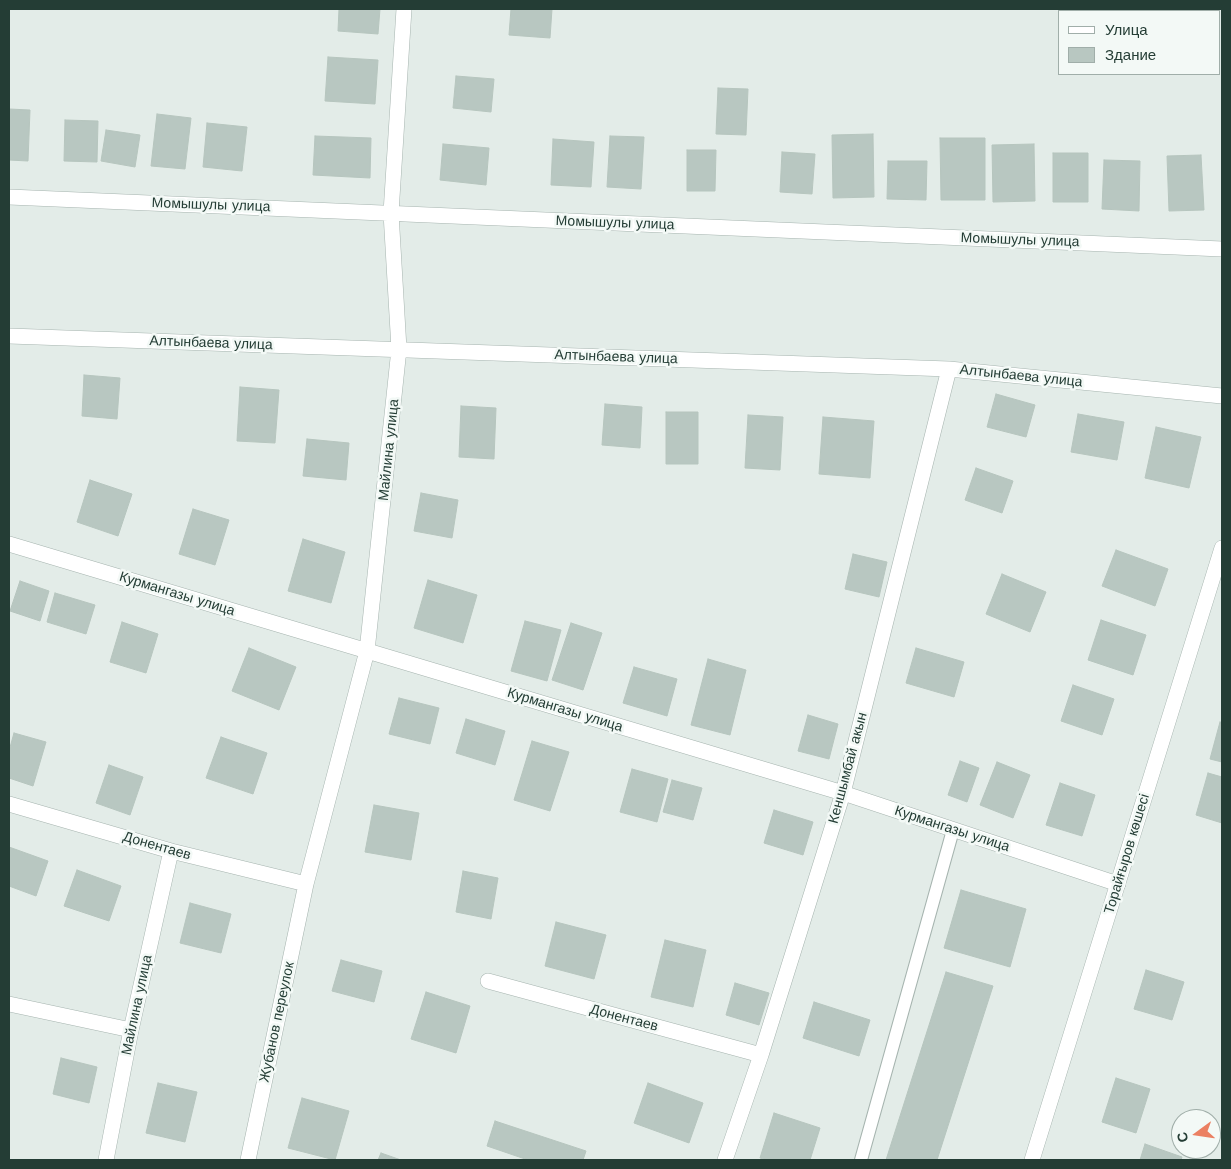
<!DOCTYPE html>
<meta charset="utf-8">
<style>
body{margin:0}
#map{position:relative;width:1231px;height:1169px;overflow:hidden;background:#e3ece8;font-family:"Work Sans",sans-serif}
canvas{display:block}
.frame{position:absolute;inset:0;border:10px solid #243d35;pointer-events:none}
.legend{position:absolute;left:1058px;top:10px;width:162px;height:65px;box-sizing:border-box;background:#f3f9f6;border:1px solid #a0aea9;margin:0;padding:6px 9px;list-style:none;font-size:15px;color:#243d35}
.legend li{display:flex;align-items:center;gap:10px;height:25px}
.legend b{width:25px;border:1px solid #a0aea9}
.north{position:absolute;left:1171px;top:1109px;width:50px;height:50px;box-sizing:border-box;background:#f3f9f6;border:1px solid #a0aea9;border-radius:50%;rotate:256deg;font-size:14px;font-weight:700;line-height:20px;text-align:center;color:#243d35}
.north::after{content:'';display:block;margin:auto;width:18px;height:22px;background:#eb8062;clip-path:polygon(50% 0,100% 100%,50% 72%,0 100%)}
</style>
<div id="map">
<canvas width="1231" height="1169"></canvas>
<div class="frame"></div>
<ul class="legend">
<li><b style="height:6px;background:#fff"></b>Улица</li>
<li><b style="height:14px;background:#b8c7c1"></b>Здание</li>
</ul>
<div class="north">С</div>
</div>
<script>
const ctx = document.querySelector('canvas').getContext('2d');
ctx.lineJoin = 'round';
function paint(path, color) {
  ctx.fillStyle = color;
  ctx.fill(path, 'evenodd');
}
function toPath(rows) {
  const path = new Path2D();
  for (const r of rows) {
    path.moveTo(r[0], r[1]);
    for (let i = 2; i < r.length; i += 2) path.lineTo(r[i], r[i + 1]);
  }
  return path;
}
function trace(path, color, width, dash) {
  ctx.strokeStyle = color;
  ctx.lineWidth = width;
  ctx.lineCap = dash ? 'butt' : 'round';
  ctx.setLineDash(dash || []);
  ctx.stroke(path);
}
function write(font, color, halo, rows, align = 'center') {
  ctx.font = font + ' "Work Sans",sans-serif';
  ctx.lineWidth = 5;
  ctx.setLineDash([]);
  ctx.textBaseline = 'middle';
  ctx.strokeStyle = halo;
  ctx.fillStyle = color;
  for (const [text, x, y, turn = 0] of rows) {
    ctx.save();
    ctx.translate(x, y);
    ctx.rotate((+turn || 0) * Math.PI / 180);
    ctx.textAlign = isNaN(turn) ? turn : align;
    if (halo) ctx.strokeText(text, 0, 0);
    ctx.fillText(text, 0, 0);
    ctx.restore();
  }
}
const building = toPath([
 [339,9,380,9,378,34,338,31,339,9],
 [511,9,552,9,550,38,509,35,511,9],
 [328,57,378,60,375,104,325,101,328,57],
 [456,76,494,79,491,112,453,108,456,76],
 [718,88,748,89,746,135,716,134,718,88],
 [9,109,30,110,28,161,9,160,9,109],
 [157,114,191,118,185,169,151,166,157,114],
 [65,120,98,121,97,162,64,161,65,120],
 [207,123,247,127,242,171,203,167,207,123],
 [106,130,140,135,135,167,101,161,106,130],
 [873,134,874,197,833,198,832,135,873,134],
 [315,136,371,138,370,178,313,175,315,136],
 [610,136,644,137,641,189,607,187,610,136],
 [940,138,985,138,985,200,941,200,940,138],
 [553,139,594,142,591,187,551,185,553,139],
 [443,144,489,148,486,185,440,180,443,144],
 [1034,144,1035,201,993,202,992,145,1034,144],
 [687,150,716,150,715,191,687,191,687,150],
 [782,152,815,154,812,194,780,192,782,152],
 [1053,153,1088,153,1088,202,1053,202,1053,153],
 [1201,155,1204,210,1169,211,1167,156,1201,155],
 [1104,160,1140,161,1139,211,1102,209,1104,160],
 [888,161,927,161,926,200,887,199,888,161],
 [84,375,120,378,117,419,82,416,84,375],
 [240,387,279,390,275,443,237,441,240,387],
 [996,394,1035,405,1026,437,987,427,996,394],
 [605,404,642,407,640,448,602,445,605,404],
 [461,406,496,408,494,459,459,457,461,406],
 [666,412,698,412,698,464,666,464,666,412],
 [1078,414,1124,422,1117,460,1071,452,1078,414],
 [748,415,783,417,780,470,745,468,748,415],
 [823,417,874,421,870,478,819,474,823,417],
 [1156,427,1201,437,1189,488,1145,478,1156,427],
 [307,439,349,443,346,480,303,476,307,439],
 [976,468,1013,481,1002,513,965,500,976,468],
 [90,480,132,494,118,536,77,522,90,480],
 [421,493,458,500,452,538,414,531,421,493],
 [193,509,229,520,215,565,179,554,193,509],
 [303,539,345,552,331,603,288,591,303,539],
 [1116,550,1168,569,1155,606,1102,586,1116,550],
 [853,554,887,562,879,597,845,589,853,554],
 [1002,574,1046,592,1030,632,986,614,1002,574],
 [428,580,477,595,463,643,414,628,428,580],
 [20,581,49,591,40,621,10,611,20,581],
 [55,593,95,605,86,634,47,622,55,593],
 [1101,620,1146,635,1133,675,1088,660,1101,620],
 [525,621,561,630,547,681,511,671,525,621],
 [122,622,158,634,146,673,110,662,122,622],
 [571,623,602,633,583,690,552,680,571,623],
 [249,648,296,667,279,710,232,691,249,648],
 [916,648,964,662,954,697,906,683,916,648],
 [708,659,746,670,730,735,691,725,708,659],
 [634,667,677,679,667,716,623,703,634,667],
 [1073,685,1114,699,1102,735,1061,721,1073,685],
 [399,698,439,708,430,744,389,734,399,698],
 [808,715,838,724,829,759,798,751,808,715],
 [466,719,505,731,495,765,456,753,466,719],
 [1220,722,1222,723,1222,762,1210,759,1220,722],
 [14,733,46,742,33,786,9,778,9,751,14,733],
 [221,737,267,753,253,794,206,778,221,737],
 [532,741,569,752,550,811,514,800,532,741],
 [960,761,979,768,967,802,948,795,960,761],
 [997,762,1030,775,1013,818,980,805,997,762],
 [109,765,143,777,130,815,96,803,109,765],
 [632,769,668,779,657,822,620,812,632,769],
 [1208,773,1222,777,1222,823,1196,815,1208,773],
 [672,780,702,788,693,820,663,812,672,780],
 [1060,783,1095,795,1082,836,1046,825,1060,783],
 [374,805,419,813,411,860,365,852,374,805],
 [774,810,813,822,803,855,764,843,774,810],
 [9,847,48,861,36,896,9,886,9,847],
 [77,870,121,886,109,921,64,906,77,870],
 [463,871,498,878,491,919,456,912,463,871],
 [961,890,1026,909,1010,967,944,948,961,890],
 [190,903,231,914,221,953,180,943,190,903],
 [556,922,606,935,594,979,545,966,556,922],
 [665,940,706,950,693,1007,651,997,665,940],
 [341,960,382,971,374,1002,332,991,341,960],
 [1146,970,1184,982,1172,1020,1134,1009,1146,970],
 [946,972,993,986,937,1160,886,1160,946,972],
 [735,983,769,993,759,1025,726,1015,735,983],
 [426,992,470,1006,456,1053,411,1039,426,992],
 [814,1002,870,1020,859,1056,803,1038,814,1002],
 [61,1058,97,1067,89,1103,53,1094,61,1058],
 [1116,1078,1150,1089,1136,1133,1102,1122,1116,1078],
 [158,1083,197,1092,185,1142,146,1133,158,1083],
 [648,1083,703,1103,689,1143,634,1123,648,1083],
 [302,1098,349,1111,335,1160,288,1148,302,1098],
 [774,1113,820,1128,810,1160,767,1160,760,1158,774,1113],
 [495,1121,586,1151,583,1160,528,1160,487,1146,495,1121],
 [1145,1144,1182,1157,1181,1160,1140,1160,1145,1144],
 [381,1153,401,1160,378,1160,381,1153]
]);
const service = toPath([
 [861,1160,953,830]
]);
const minor = toPath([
 [9,197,1222,249],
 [9,336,949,369,1222,396],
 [9,544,843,793,1118,884],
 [9,804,171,851,306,884],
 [488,981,761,1055],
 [9,1004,131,1030],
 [106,1160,131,1030,171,851],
 [248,1160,306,884,367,651,399,349,391,213,404,9],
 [725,1160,761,1055,843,793,949,369]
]);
const tertiary = toPath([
 [1032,1160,1222,548]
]);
const streetNames = [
 ["Момышулы улица",211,205,2],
 ["Момышулы улица",615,223,2],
 ["Момышулы улица",1020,240,2],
 ["Алтынбаева улица",211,343,2],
 ["Алтынбаева улица",616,357,2],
 ["Алтынбаева улица",1021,376,6],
 ["Майлина улица",389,450,-84],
 ["Курмангазы улица",177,594,17],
 ["Курмангазы улица",565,710,17],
 ["Кеншымбай акын",848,768,-75],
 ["Курмангазы улица",952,829,18],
 ["Донентаев",157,846,16],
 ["Торайғыров көшесі",1127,854,-73],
 ["Майлина улица",137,1005,-78],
 ["Донентаев",624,1018,15],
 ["Жубанов переулок",277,1022,-78]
];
paint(building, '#b8c7c1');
trace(building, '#b6c5be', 1);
trace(service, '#a6b4af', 14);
trace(minor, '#a6b4af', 16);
trace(tertiary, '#a6b4af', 16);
trace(service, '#fff', 12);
trace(minor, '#fff', 15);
trace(tertiary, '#fff', 15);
write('14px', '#243d35', '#f3f9f6', streetNames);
</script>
